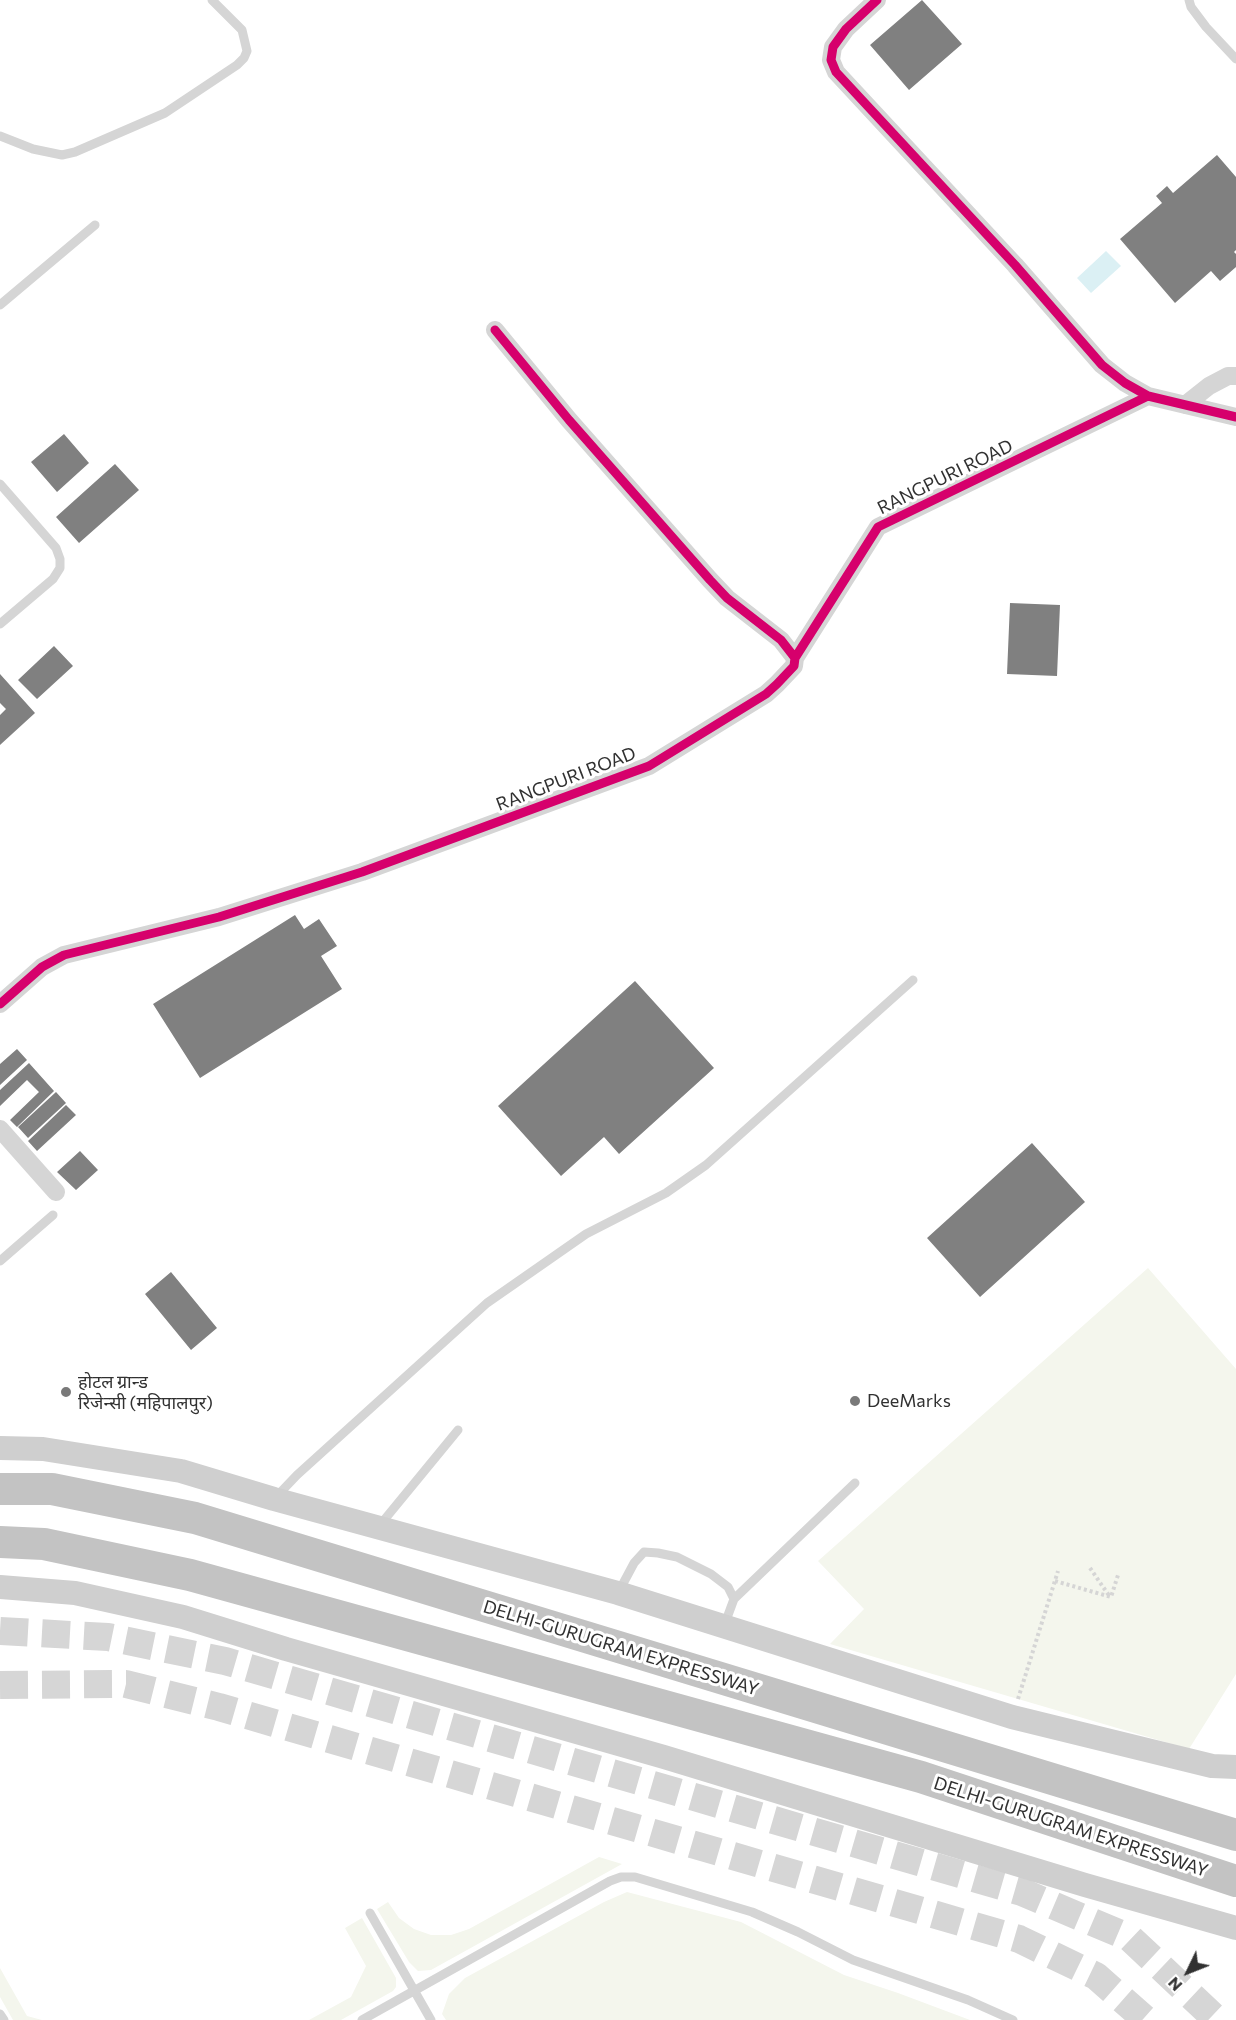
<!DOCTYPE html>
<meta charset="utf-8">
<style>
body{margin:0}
#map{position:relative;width:1236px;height:2020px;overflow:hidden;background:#fff;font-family:Commissioner,sans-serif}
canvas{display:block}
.north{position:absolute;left:1158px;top:1942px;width:60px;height:60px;-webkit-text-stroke:4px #fff;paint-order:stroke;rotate:227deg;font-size:16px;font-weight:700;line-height:24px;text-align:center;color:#313131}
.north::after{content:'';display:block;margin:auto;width:21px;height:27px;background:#313131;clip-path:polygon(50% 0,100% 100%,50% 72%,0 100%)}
</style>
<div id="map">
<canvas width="1236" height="2020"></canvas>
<div class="north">N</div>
</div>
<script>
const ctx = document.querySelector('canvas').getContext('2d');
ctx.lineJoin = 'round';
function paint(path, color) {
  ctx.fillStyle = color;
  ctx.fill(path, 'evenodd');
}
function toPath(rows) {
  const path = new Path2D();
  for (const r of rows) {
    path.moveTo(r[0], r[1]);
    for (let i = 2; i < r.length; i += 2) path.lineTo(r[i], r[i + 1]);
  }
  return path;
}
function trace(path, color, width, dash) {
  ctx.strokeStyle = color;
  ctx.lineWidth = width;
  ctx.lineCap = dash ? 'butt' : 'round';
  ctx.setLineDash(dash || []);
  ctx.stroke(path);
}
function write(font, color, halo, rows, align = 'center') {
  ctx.font = font + ' Commissioner,"Noto Sans Devanagari",sans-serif';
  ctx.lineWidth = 6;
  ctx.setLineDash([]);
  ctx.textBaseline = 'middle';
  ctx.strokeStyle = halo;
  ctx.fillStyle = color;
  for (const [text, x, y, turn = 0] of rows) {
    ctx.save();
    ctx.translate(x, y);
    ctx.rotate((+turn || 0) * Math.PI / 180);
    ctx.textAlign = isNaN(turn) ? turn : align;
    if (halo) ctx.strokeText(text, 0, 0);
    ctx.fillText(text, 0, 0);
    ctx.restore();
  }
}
const green = toPath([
 [1148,1268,1236,1369,1236,1674,1189,1749,830,1644,864,1609,818,1561],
 [599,1857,622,1864,431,1970,418,1971,409,1962,377,1909,388,1902,399,1918,414,1929,431,1935,451,1935,469,1929],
 [627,1892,741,1922,844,1975,898,1993,970,2020,446,2020,442,2014,449,1994,465,1978,604,1902],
 [362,1918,396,1978,396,1987,393,1991,341,2020,309,2020,351,1997,366,1966,345,1928],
 [0,1968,27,2016,42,2020,13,2020,0,1997]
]);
const water = toPath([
 [1106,251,1121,266,1091,293,1077,278]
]);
const building = toPath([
 [922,0,962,44,909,90,870,45],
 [1217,155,1236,177,1236,250,1234,252,1236,254,1236,267,1220,281,1211,271,1175,303,1120,239,1162,203,1156,196,1167,186,1173,193],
 [64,434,89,463,57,492,31,462],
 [115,464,139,490,79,543,56,517],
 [1010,603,1060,605,1057,676,1007,674],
 [54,646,73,666,37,699,18,680],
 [0,674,35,713,0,745,0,715,6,709,0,703],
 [295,915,304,929,319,919,337,946,321,956,342,989,200,1078,153,1004],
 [635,981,714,1068,619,1154,604,1137,561,1176,498,1106],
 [17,1049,27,1060,0,1085,0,1064],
 [29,1063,54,1091,17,1127,10,1120,39,1092,27,1080,0,1106,0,1090],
 [56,1092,66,1103,28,1138,18,1127],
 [66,1105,76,1115,37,1151,28,1141],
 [1032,1143,1085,1202,980,1297,927,1238],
 [80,1151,98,1170,76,1190,57,1172],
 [171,1272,217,1328,191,1350,145,1294]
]);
const trunkTunnel = toPath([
 [0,1631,108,1637,225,1661,1022,1892,1130,1938,1217,2020],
 [0,1685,126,1684,219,1707,1019,1939,1096,1976,1146,2020]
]);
const path = toPath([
 [1090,1568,1110,1597],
 [1055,1581,1111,1597,1118,1575],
 [1018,1699,1058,1571]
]);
const service = toPath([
 [1189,0,1191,7,1206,27,1236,59],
 [0,136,33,149,62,155,75,152,165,113,237,65,244,58,247,51,242,30,212,0],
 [0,305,95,225],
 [0,484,56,548,60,559,60,568,53,579,0,624],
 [0,1261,53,1215],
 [276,1497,297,1475,487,1303,586,1234,666,1193,706,1165,913,980],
 [380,1525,458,1430],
 [619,1591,634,1563,644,1552,658,1553,677,1557,711,1574,728,1587,734,1599,724,1626],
 [734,1599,855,1483],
 [370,1913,431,2020],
 [0,2014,4,2020],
 [362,2020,610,1881,621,1877,635,1877,752,1912,798,1932,853,1960,968,2000,1013,2020]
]);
const minor = toPath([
 [877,0,846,29,833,47,831,60,836,72,1015,265,1102,365,1125,383,1148,396,1236,417],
 [495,330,569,420,710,580,727,598,781,640,795,658],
 [1185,405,1209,386,1228,376,1236,376],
 [0,1004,42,967,64,955,219,917,362,872,649,766,766,694,777,684,794,666,795,658,878,527,1148,396],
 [0,1129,56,1192]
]);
const secondary = toPath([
 [0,1448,43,1449,181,1471,274,1499,618,1593,1012,1717,1212,1766,1236,1767],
 [0,1587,75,1593,183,1617,286,1649,664,1757,1085,1885,1236,1928]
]);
const motorway = toPath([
 [0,1489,52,1489,195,1518,1236,1835],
 [0,1542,44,1544,190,1575,921,1777,1236,1881]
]);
const cycleway = toPath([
 [877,0,846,29,833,47,831,60,836,72,1015,265,1102,365,1125,383,1148,396,1236,417],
 [495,330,569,420,710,580,727,598,781,640,795,658],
 [0,1004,42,967,64,955,219,917,362,872,649,766,766,694,777,684,794,666,795,658,878,527,1148,396]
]);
const markers = [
 [66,1392,6,"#797979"],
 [855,1401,6,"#797979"]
];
const streetNames = [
 ["RANGPURI ROAD",945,477,-26],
 ["RANGPURI ROAD",566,779,-21],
 ["DELHI-GURUGRAM EXPRESSWAY",621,1648,17],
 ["DELHI-GURUGRAM EXPRESSWAY",1071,1827,18]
];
const poiNames = [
 ["होटल ग्रान्ड",78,1382],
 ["रिजेन्सी (महिपालपुर)",78,1403],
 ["DeeMarks",867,1401]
];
paint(green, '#f4f6ed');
paint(water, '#dbf0f4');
paint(building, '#808080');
trace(trunkTunnel, '#d6d6d6', 28, [28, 14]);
trace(path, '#d5d5d5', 4, [3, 3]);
trace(service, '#d5d5d5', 9);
trace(minor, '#d5d5d5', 18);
trace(secondary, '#cfcfcf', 24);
trace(motorway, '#c3c3c3', 32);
trace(cycleway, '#d6006c', 9);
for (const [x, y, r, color] of markers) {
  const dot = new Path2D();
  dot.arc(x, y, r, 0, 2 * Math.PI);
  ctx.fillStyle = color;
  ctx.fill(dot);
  trace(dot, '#fff', 2);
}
write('18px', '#313131', '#fff', streetNames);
write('18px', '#313131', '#fff', poiNames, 'left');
</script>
